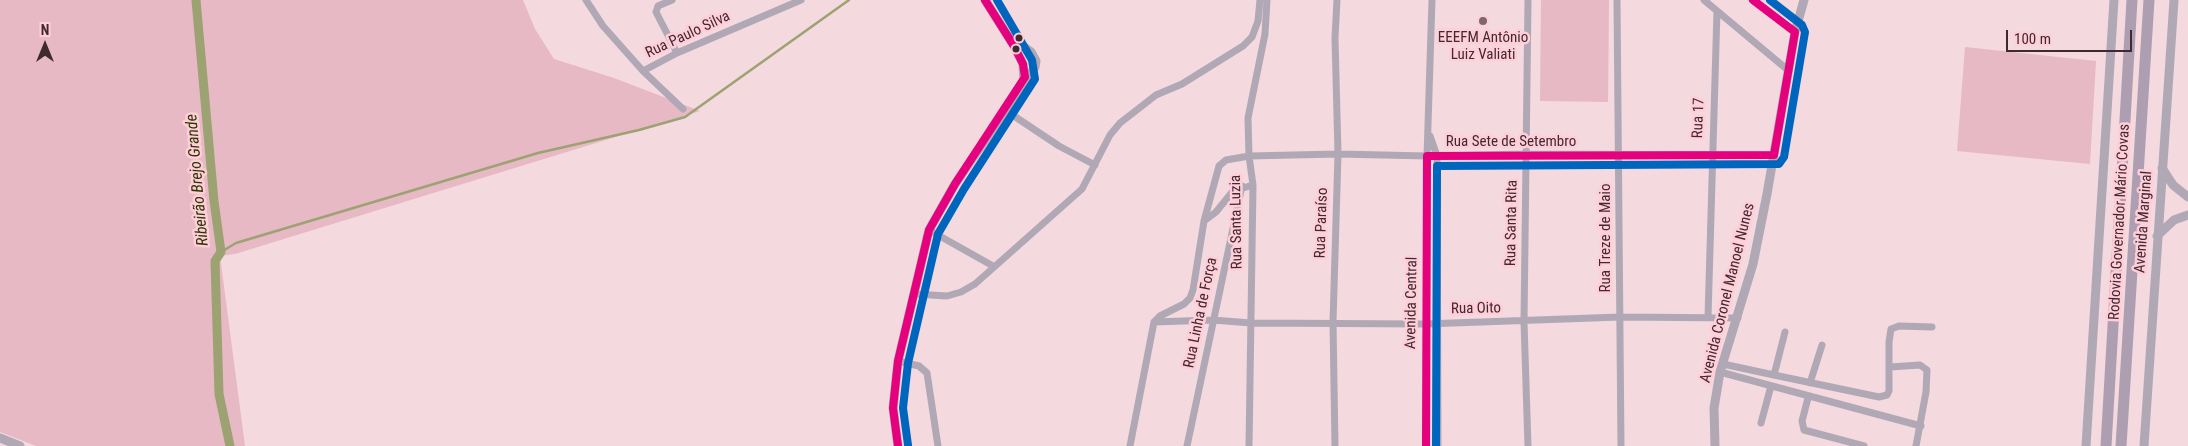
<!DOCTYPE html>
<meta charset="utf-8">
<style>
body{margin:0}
#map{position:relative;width:2188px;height:446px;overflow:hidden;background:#f4d9df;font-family:"Roboto Condensed",sans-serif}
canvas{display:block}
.north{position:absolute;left:20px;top:20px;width:50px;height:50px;-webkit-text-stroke:4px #ffced9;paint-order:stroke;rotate:0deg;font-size:14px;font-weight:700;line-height:20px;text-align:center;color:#40292f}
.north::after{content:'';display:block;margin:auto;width:18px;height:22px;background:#40292f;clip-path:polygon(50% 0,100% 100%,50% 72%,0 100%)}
.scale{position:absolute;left:2006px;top:30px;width:126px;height:22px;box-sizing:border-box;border:2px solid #40292f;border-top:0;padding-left:6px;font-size:15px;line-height:18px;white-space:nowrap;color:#40292f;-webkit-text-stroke:4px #ffced9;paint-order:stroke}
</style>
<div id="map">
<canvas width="2188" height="446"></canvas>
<div class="north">N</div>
<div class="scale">100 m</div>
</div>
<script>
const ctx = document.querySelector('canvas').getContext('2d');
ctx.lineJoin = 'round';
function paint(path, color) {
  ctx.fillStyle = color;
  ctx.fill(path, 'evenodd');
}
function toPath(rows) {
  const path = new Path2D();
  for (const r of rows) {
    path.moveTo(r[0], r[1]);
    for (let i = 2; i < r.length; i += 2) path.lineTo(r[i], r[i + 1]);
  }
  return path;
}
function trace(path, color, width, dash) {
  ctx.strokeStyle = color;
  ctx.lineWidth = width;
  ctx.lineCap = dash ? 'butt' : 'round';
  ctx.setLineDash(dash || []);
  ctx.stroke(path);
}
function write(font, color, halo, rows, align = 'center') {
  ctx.font = font + ' "Roboto Condensed",sans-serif';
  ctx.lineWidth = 5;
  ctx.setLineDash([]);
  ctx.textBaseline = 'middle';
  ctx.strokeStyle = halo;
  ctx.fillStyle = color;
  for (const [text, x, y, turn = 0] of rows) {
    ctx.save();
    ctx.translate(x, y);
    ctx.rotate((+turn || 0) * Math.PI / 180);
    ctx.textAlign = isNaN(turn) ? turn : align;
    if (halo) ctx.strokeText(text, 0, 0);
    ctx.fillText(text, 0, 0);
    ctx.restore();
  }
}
const green = toPath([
 [0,0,523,0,535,29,554,59,614,78,700,111,235,254,220,256,245,446,36,446,0,432],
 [1541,0,1609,0,1608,102,1540,101],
 [1965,47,2096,61,2090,164,1957,151]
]);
const stream = toPath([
 [221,252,236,243,538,153,639,130,685,117,849,0]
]);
const canal = toPath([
 [196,0,214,201,221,252,215,261,219,394,230,446]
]);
const minor = toPath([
 [586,0,603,26,643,71,683,109],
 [672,0,658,6,656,12,677,53],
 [1617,0,1621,446],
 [1704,0,1789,71],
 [1753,0,1795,32],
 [643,71,677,53,801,0],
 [1005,110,1059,146,1095,165],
 [1430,136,1437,156,1438,446],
 [1204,221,1219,166,1226,160,1249,156,1338,154,1427,156,1527,154,1774,155],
 [929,230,993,266],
 [914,294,947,296,961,292,975,284,1082,189,1110,135,1120,123,1156,95,1182,84,1243,46,1252,37,1258,21,1260,0],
 [1708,317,1717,11],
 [1154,322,1213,320,1251,323,1425,324,1620,317,1738,318],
 [1785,332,1774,375,1879,397,1887,395,1889,391,1889,342,1891,329,1899,326,1932,327],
 [898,361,919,366,927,373,938,446],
 [1723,364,1774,375],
 [1890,367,1920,365,1927,370,1926,392,1916,446],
 [1720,372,1921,426],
 [1810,383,1822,345],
 [1808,398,1802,421,1804,430,1864,446],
 [1761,423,1771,386],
 [1130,446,1154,322,1160,316,1184,304,1190,298,1193,290,1204,221,1216,212,1233,191,1253,185],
 [1187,446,1242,186],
 [1249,446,1253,185,1249,156,1248,118,1265,34,1267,0],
 [1335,446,1333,322,1338,154,1335,38,1337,0],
 [1426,446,1427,156,1432,0],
 [1528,446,1524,322,1528,0]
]);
const tertiary = toPath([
 [985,0,1014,46,1023,64,1024,82],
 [2162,168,2173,185,2188,197],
 [2157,236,2174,220,2188,215],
 [0,438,20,446],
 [898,446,893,408,898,361,929,230,955,184,1035,67,1036,61,1031,52,1007,35],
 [1715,446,1714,408,1720,372,1753,264,1767,194,1795,32,1804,0],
 [2086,446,2114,0],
 [2144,446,2174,0]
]);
const primary = toPath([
 [2106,446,2132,0],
 [2121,446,2149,0]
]);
const bus1 = toPath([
 [898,446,893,408,898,361,929,230,955,184,1025,77,1023,64,1014,46,985,0],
 [1426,446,1427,156,1774,155,1795,32,1753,0]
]);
const bus2 = toPath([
 [908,445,903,408,908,363,938,234,964,189,1035,79,1032,60,997,0],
 [1436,446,1437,166,1779,164,1784,157,1805,32,1802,25,1770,0]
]);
const markers = [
 [1483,21,5,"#7f676d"],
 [1019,38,4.5,"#40292f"],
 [1016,49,4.5,"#40292f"]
];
const streetNames = [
 ["Rua Paulo Silva",688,35,-25],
 ["Rua 17",1699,118,-88],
 ["Rua Sete de Setembro",1511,142],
 ["Rua Santa Luzia",1237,222,-91],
 ["Rodovia Governador Mário Covas",2120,222,-87],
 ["Avenida Marginal",2144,222,-86],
 ["Rua Paraíso",1322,223,-88],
 ["Rua Santa Rita",1512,223,-89],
 ["Rua Treze de Maio",1606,238,-90],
 ["Avenida Coronel Manoel Nunes",1728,293,-76],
 ["Avenida Central",1412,303,-89],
 ["Rua Oito",1476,309,-1],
 ["Rua Linha de Força",1201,313,-78]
];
const poiNames = [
 ["EEEFM Antônio",1483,38],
 ["Luiz Valiati",1483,55]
];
const waterNames = [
 ["Ribeirão Brejo Grande",198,180,-95]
];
paint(green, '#e7b9c4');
trace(stream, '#9ca272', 2.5);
trace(canal, '#9ca272', 9);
trace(minor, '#b1a8b6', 7);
trace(tertiary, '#b1a8b6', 9);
trace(primary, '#ad9eb1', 11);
trace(bus1, '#e5007d', 8);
trace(bus2, '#0065bd', 8);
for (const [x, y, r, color] of markers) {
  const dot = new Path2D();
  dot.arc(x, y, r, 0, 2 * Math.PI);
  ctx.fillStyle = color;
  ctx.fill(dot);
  trace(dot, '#ffced9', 2);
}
write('15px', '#40292f', '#ffced9', streetNames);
write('15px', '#40292f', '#ffced9', poiNames);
write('italic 16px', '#2a3700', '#ffced9', waterNames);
</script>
